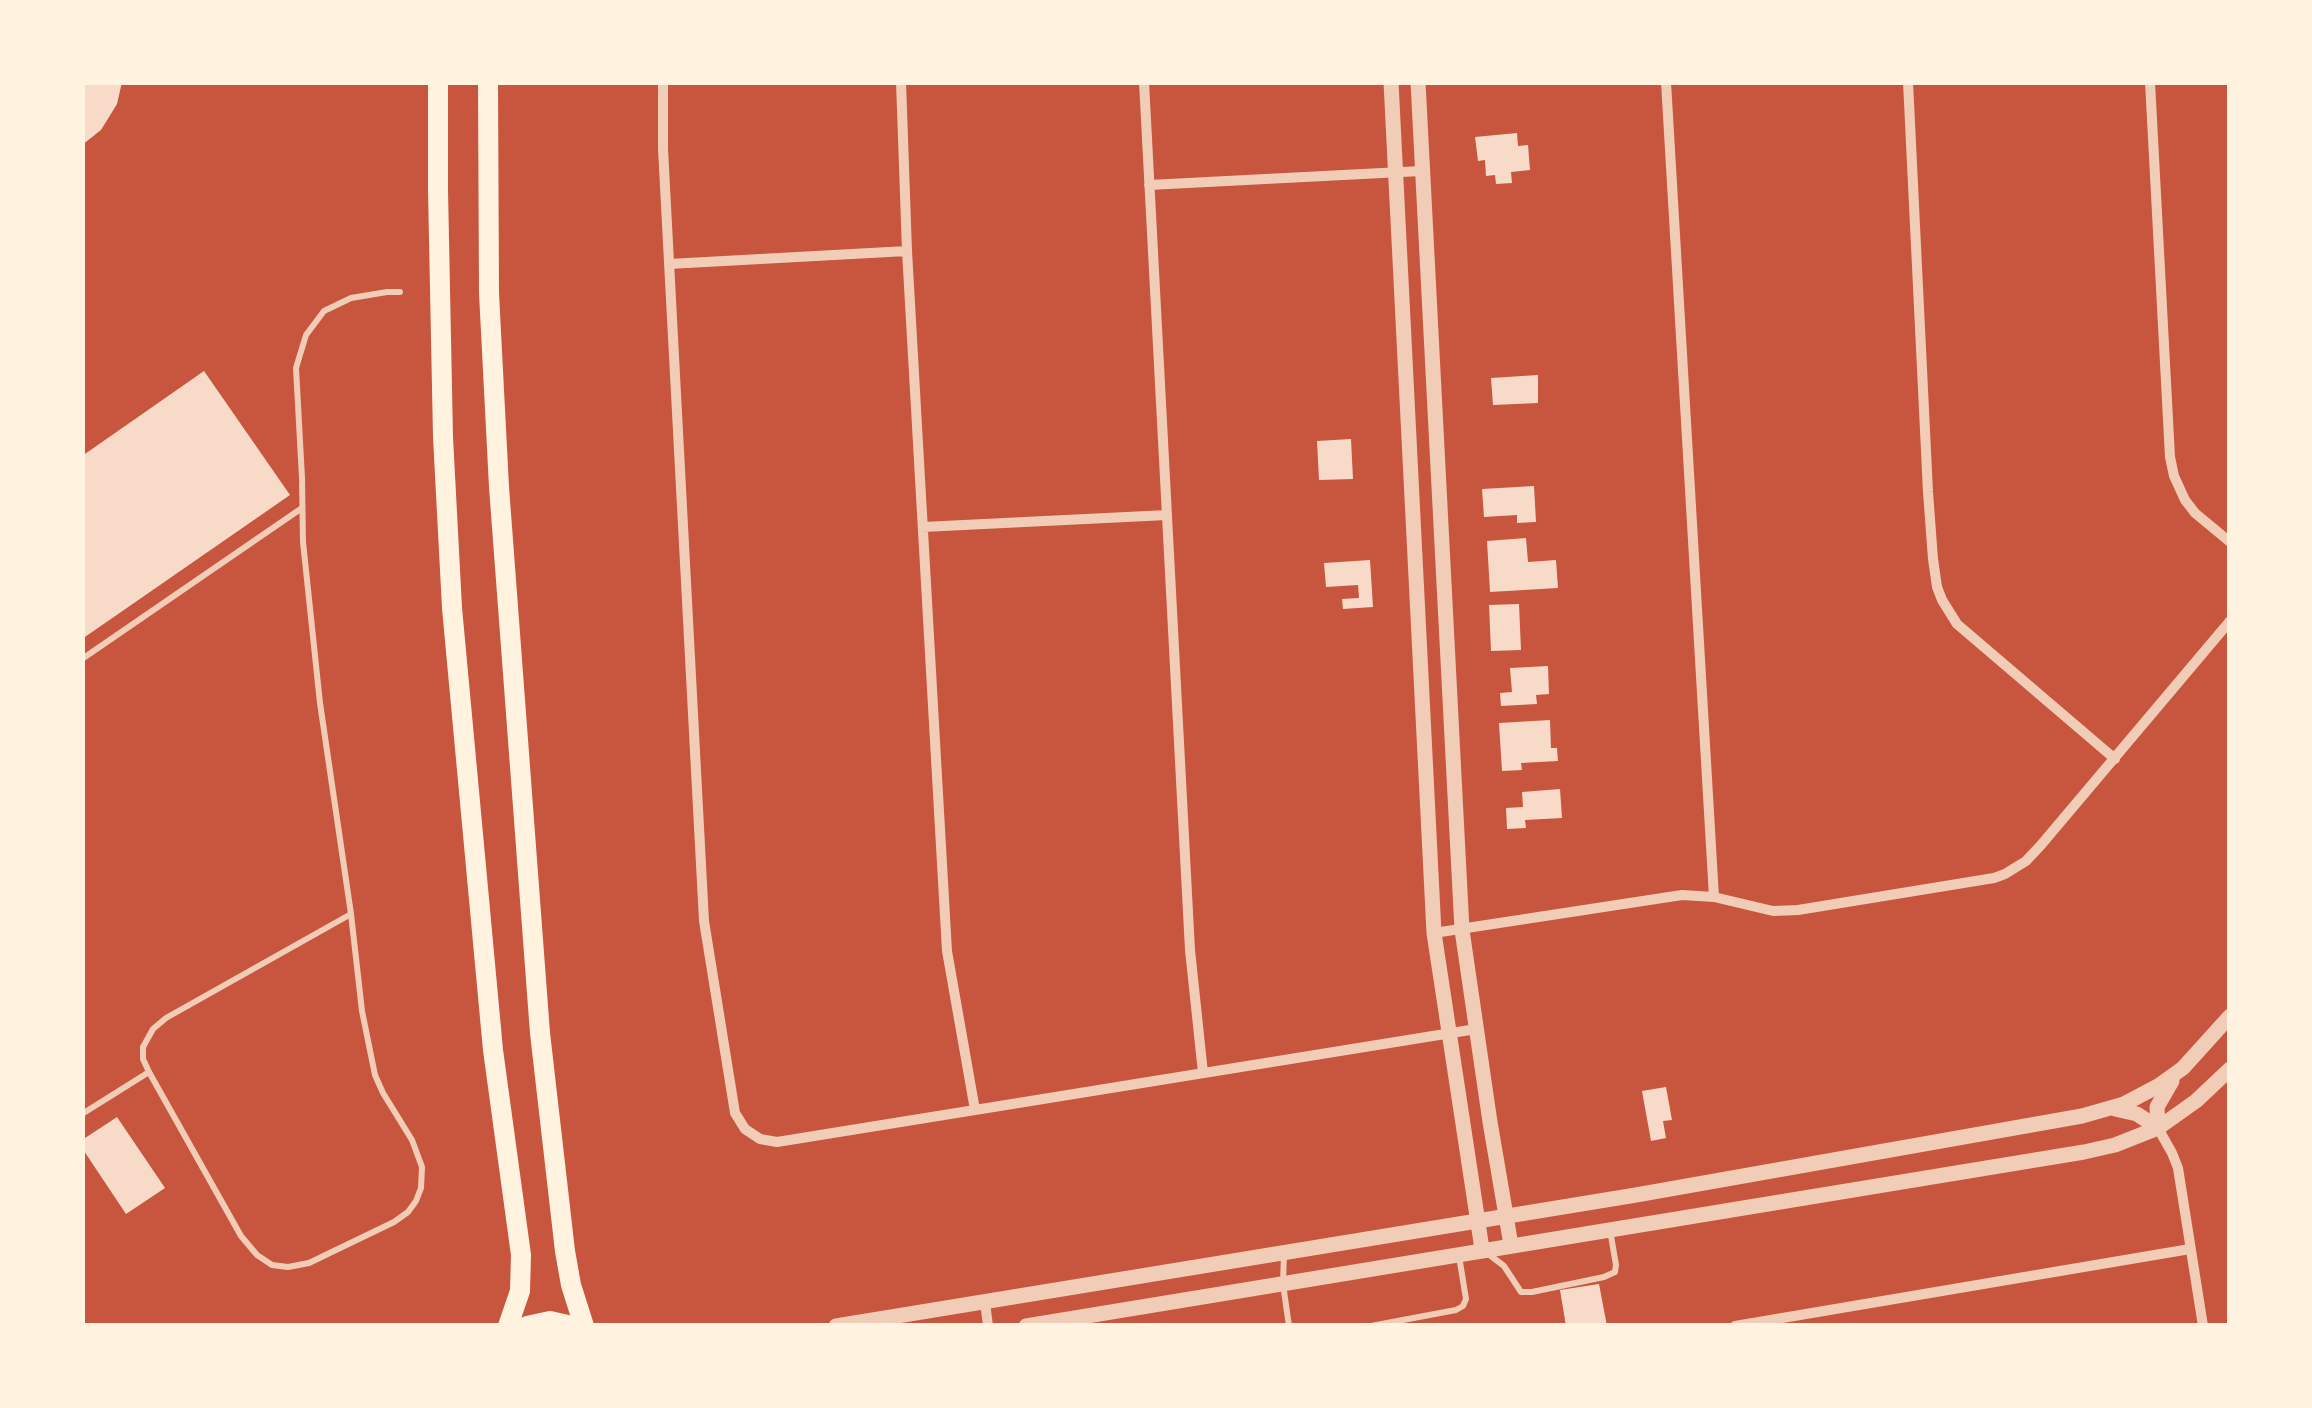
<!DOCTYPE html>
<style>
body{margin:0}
#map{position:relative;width:2312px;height:1408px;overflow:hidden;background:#c8553d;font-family:"IBM Plex Serif",serif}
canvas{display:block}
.frame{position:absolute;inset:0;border:85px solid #fff3e0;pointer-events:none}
</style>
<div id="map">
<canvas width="2312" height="1408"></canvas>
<div class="frame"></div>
</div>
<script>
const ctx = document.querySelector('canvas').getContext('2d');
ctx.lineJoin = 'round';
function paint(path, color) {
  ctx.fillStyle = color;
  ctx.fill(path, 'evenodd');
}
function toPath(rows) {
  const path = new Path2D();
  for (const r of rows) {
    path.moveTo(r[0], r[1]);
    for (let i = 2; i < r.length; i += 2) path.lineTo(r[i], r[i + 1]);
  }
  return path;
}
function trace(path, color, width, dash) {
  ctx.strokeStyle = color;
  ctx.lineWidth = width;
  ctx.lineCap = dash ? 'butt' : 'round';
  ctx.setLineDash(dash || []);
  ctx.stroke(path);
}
const building = toPath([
 [82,82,122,82,117,104,101,130,82,145],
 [1517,133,1518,146,1528,145,1530,170,1511,172,1512,183,1496,184,1495,175,1486,176,1485,160,1478,161,1475,137],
 [204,371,290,495,82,639,82,456],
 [1538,375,1538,403,1493,405,1491,378],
 [1351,439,1353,479,1319,480,1317,441],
 [1534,486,1536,522,1517,523,1517,515,1484,517,1482,489],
 [1526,538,1528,562,1556,560,1558,588,1490,592,1487,541],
 [1370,560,1373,607,1343,609,1342,599,1359,598,1358,585,1326,587,1324,563],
 [1519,604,1521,650,1491,651,1489,605],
 [1548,666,1549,694,1536,695,1537,704,1501,706,1500,693,1512,692,1510,668],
 [1550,720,1551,748,1557,748,1558,761,1521,763,1522,770,1502,771,1499,723],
 [1560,789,1562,818,1525,820,1526,828,1507,829,1506,808,1523,807,1522,792],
 [1666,1087,1672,1120,1663,1121,1666,1138,1651,1141,1642,1091],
 [117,1117,165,1188,126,1214,82,1148,82,1140],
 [1599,1284,1607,1326,1566,1326,1560,1290]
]);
const service = toPath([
 [82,659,302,508],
 [351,914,166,1018,153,1029,143,1047,143,1059,149,1072,241,1236,257,1255,272,1265,288,1267,309,1263,394,1222,408,1212,416,1201,421,1188,422,1167,412,1140,383,1093,375,1075,362,1011,351,914,320,703,303,542,302,478,296,368,306,335,324,311,351,298,387,292,400,292],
 [82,1114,149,1072],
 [1284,1253,1283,1284,1289,1326],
 [1487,1253,1504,1266,1521,1292,1532,1292,1604,1277,1615,1272,1616,1265,1610,1230],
 [1371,1326,1456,1310,1463,1306,1466,1299,1459,1256]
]);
const minor = toPath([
 [663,82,663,149,704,921,735,1113,745,1129,760,1139,777,1142,1476,1029],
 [901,82,907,251,947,951,975,1110],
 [1144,82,1190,950,1203,1073],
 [1666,82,1714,897],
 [1908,82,1928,492,1933,559,1937,587,1942,600,1957,624,2115,759],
 [2150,82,2170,457,2174,476,2185,500,2195,513,2230,542],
 [1149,185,1421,171],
 [669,264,907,251],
 [923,527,1167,515],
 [1434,933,1682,895,1714,897,1773,911,1798,910,1994,878,2005,874,2026,861,2041,845,2230,621],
 [2158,1128,2172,1153,2178,1168,2203,1326],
 [985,1302,988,1326],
 [1735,1326,2190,1249]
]);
const tertiary = toPath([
 [1391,82,1434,933,1482,1249],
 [1418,82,1462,930,1490,1122,1511,1245],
 [2115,1109,2137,1114,2158,1128],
 [2158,1128,2157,1107,2172,1081],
 [836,1326,1636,1195,2082,1116,2124,1104,2158,1086,2183,1068,2230,1016],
 [1026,1326,2084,1152,2115,1145,2158,1128,2196,1101,2230,1069]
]);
const primary = toPath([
 [438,82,438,190,443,437,452,608,493,1050,521,1255,520,1291,508,1326],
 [488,82,489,293,499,487,540,1033,565,1251,571,1285,584,1326],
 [527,1326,550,1321,572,1326]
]);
paint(building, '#f7dbc8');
trace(service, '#f1ccb7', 6);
trace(minor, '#f1ccb7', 10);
trace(tertiary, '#f1ccb7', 15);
trace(primary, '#fff3e0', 20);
</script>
